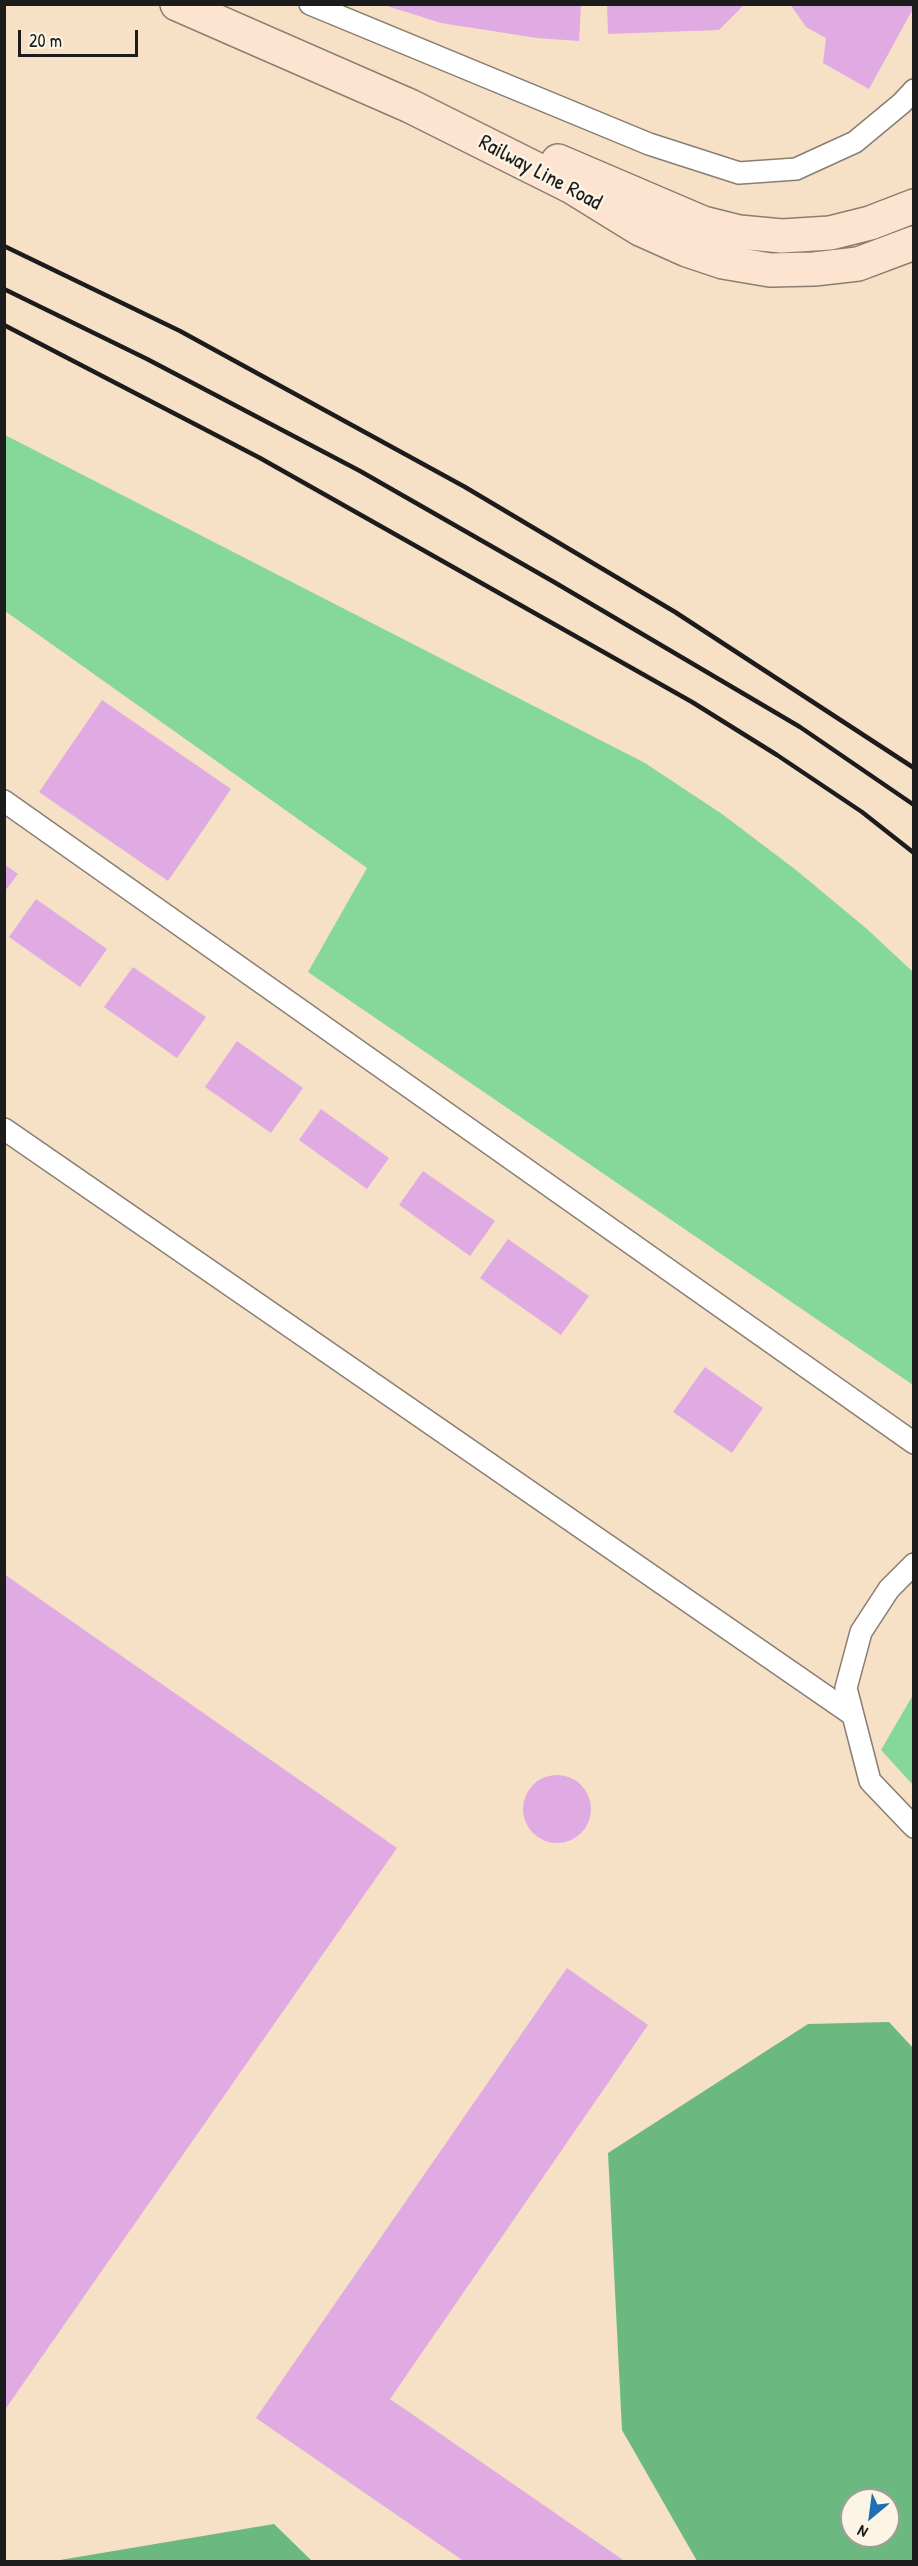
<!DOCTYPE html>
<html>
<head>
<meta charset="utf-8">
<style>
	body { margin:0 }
	#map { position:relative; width:918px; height:2566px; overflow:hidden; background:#f6e0c6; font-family:"Patrick Hand",sans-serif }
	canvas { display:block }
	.frame { position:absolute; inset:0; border:6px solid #1c1c1c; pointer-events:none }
	.north { position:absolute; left:840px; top:2488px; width:60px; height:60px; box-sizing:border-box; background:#fcf5e5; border:2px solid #a29e95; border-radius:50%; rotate:209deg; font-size:16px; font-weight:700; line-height:24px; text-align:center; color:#1c1c1c }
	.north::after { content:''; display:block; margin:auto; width:21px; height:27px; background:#1f6fb2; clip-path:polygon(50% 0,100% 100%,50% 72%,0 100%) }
	.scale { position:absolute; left:18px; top:30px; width:120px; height:27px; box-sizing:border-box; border:3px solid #1c1c1c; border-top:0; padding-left:8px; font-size:18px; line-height:21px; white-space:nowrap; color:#1c1c1c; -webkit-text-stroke:4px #fcf5e5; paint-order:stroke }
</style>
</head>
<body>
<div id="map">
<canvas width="918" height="2566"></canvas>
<div class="frame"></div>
<div class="north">N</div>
<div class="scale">20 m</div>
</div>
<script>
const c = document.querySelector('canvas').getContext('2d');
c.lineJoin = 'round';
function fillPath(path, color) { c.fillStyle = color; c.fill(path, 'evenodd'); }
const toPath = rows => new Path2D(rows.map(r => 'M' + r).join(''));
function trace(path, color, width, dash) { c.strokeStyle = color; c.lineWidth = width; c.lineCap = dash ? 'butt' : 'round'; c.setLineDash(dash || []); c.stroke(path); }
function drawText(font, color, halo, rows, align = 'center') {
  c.font = font + ' "Patrick Hand",sans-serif'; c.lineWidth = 5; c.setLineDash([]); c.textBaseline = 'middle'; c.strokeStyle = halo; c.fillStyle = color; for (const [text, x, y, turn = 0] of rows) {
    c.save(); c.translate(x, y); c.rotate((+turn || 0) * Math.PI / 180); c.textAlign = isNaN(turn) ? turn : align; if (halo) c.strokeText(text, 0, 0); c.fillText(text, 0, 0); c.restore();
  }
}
const green = toPath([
	[5,435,645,763,722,814,796,870,867,929,913,972,913,1385,308,972,367,868,5,611],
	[913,1695,914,1785,913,1785,881,1750]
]);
const forest = toPath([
	[889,2022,914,2049,913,2561,697,2561,622,2430,608,2153,808,2024],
	[852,2500,888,2500,888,2536,852,2536],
	[274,2524,312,2561,54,2561]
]);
const building = toPath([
	[381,4,581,4,579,41,537,38,441,23],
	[607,4,745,4,719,30,608,34],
	[790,4,914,4,914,7,869,89,823,63,826,38,806,27],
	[102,700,231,789,168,881,39,792],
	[4,864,18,874,4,892],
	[36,899,107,949,80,987,9,937],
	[133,967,206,1017,177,1058,104,1007],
	[237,1041,303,1088,271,1133,205,1087],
	[321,1109,389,1158,367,1189,299,1140],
	[423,1171,495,1221,470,1256,399,1205],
	[508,1239,589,1296,561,1335,480,1278],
	[705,1367,763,1408,732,1453,673,1412],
	[4,1574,397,1848,4,2411],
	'523 1809a34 34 0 1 1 68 0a34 34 0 1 1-68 0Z',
	[567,1968,648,2025,390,2399,626,2562,465,2562,256,2418]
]);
const lane = toPath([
	[310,4,649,144,739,173,796,169,855,142,902,103,914,90],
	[4,801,914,1443],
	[4,1129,853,1715],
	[914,1564,889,1589,861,1632,846,1688,870,1781,914,1827]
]);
const secondary = toPath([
	[177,4,410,106,572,187,640,229,687,250,723,262,770,270,814,269,858,264,914,243],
	[558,161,703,223,739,232,782,236,830,233,870,223,914,206]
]);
const rail = toPath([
	[4,246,180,331,465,487,675,612,914,768],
	[4,289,147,359,360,471,554,582,800,727,914,805],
	[4,325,260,458,692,702,777,755,862,812,914,853]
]);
const streetNames = [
	["Railway Line Road",540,173,28]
];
fillPath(green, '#85d899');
fillPath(forest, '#6cb881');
fillPath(building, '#dfabe2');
trace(lane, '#897e71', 24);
trace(secondary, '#897e71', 36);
trace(lane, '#fff', 21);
trace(secondary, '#fde4d0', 33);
trace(rail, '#1c1c1c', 4.5);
drawText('22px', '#1c1c1c', '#fcf5e5', streetNames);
</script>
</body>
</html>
